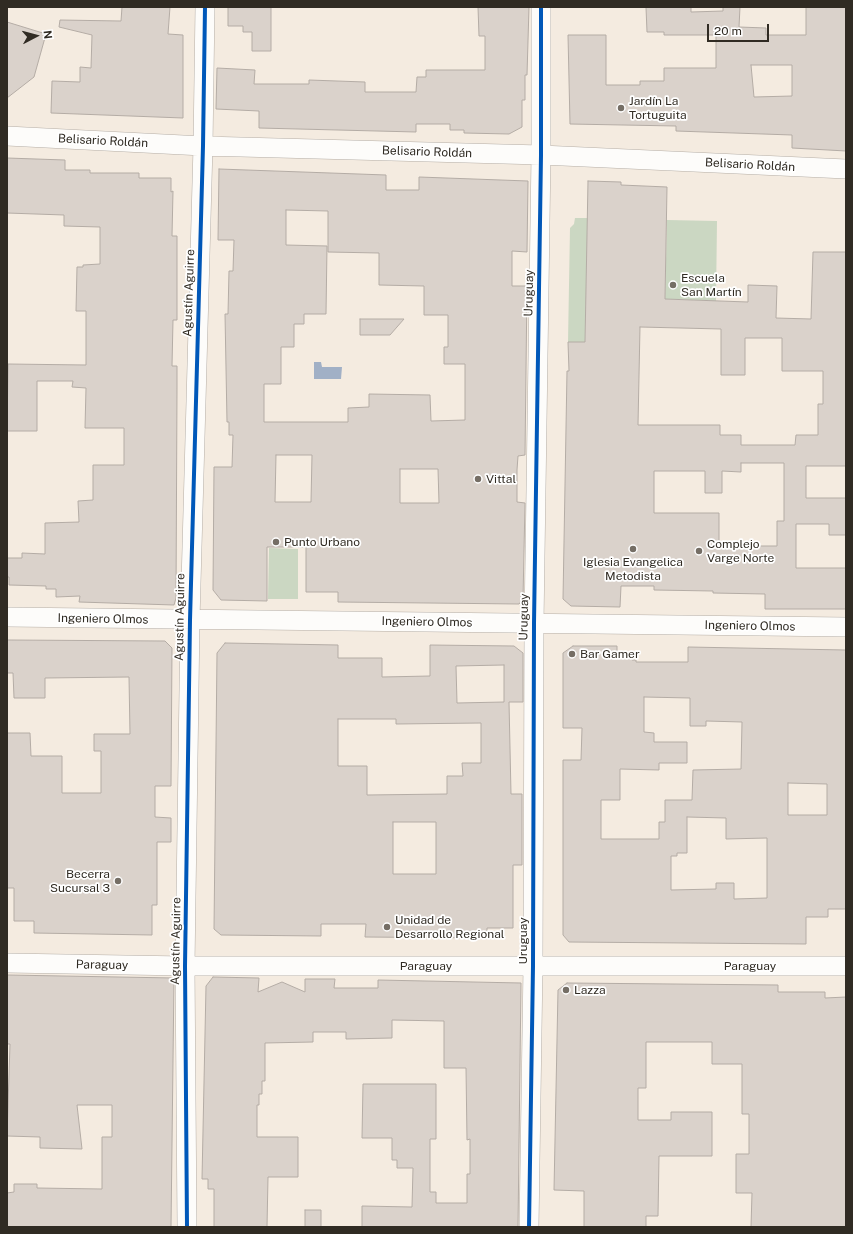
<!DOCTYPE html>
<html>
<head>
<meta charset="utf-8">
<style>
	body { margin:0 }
	#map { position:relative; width:853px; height:1234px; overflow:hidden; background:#f4ebe0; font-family:"Public Sans",sans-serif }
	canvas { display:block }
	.frame { position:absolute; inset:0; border:8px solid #302b23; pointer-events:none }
	.north { position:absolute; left:16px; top:16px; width:40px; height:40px; -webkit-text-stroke:3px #fff; paint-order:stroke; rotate:84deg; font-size:11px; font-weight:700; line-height:16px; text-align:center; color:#302b23 }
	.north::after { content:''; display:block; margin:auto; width:14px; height:18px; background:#302b23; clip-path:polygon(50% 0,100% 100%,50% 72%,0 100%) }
	.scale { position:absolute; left:707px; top:24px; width:62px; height:18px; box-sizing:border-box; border:2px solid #302b23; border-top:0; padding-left:5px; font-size:12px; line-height:14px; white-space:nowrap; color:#302b23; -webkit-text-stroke:3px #fff; paint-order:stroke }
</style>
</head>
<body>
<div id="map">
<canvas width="853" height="1234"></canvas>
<div class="frame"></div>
<div class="north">N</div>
<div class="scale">20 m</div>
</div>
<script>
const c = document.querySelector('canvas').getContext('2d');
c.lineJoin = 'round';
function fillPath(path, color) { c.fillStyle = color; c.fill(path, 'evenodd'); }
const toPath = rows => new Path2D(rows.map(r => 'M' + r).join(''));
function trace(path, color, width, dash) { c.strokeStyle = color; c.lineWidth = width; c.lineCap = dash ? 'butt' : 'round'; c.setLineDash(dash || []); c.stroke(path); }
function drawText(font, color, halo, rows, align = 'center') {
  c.font = font + ' "Public Sans",sans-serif'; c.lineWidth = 3.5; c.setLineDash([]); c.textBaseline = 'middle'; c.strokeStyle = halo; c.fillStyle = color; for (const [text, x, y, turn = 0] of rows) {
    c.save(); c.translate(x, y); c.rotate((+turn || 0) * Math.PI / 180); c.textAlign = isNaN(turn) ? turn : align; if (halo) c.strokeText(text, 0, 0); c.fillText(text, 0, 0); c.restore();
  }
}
const green = toPath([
	[575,218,588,218,585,342,568,342,570,228,574,224],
	[667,220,717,221,716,301,665,299],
	[269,548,298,549,298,599,268,599]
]);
const water = toPath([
	[314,362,321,362,322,367,342,367,341,379,314,379]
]);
const building = toPath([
	[122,7,170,7,168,34,183,35,183,118,51,113,52,81,80,82,80,67,91,68,92,35,59,27,60,20,121,21,122,7],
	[228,7,271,7,271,51,252,51,252,32,243,32,243,26,228,26,228,7],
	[478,7,529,7,527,75,525,75,525,100,522,100,522,127,509,134,464,133,464,130,450,130,450,124,416,124,416,132,259,128,259,111,216,109,217,68,255,70,254,84,309,84,309,80,365,82,365,92,416,92,417,77,426,77,426,70,485,70,485,36,479,36,478,7],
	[646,7,691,7,691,12,723,11,723,7,740,7,739,27,766,28,766,35,806,35,806,7,846,7,846,151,792,148,792,135,676,131,676,126,570,124,568,35,606,35,606,85,640,85,640,81,664,81,664,68,716,68,716,35,664,35,664,32,647,32,646,7],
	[751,65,792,65,792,96,754,97,751,65],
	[7,22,46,34,34,77,7,98,7,22],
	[7,158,65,160,65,170,90,170,90,173,139,173,139,178,171,178,171,192,173,191,172,236,177,236,177,320,173,320,172,366,177,366,177,388,176,598,174,605,79,602,80,596,56,597,56,589,46,589,46,586,9,585,9,577,7,577,7,558,22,558,22,553,45,554,45,523,79,522,78,501,93,500,93,465,124,465,124,428,85,428,86,388,72,387,73,381,37,381,37,431,7,431,8,364,86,365,86,311,76,311,77,267,83,267,83,265,100,264,100,227,64,226,64,215,7,213,7,158],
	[219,169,386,175,386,190,419,190,419,177,528,181,527,252,512,251,512,286,527,286,525,455,518,456,517,470,517,502,525,503,523,599,519,604,338,602,338,592,306,592,306,547,267,547,267,601,221,600,213,590,214,467,232,467,233,435,229,435,229,422,227,422,225,314,228,314,229,271,233,271,234,240,218,240,219,169],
	[286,210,328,211,328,252,379,253,379,285,424,286,424,315,448,315,448,347,444,347,444,364,465,364,465,420,431,421,430,395,369,394,369,407,348,408,348,422,264,422,264,384,281,384,281,347,294,347,294,324,304,324,304,314,326,314,327,246,286,245,286,210],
	[276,455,312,455,311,502,275,502,276,455],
	[400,469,438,469,439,503,400,503,400,469],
	[588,181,621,182,621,185,667,187,665,299,748,302,748,285,777,286,776,318,811,319,813,252,846,252,846,466,806,466,806,498,846,498,846,535,829,535,829,524,796,524,796,568,846,568,846,609,765,609,765,594,713,593,713,591,654,590,654,586,621,586,620,607,571,606,563,599,567,371,569,371,568,342,585,342,588,181],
	[640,327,721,329,721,375,745,375,745,338,782,338,782,371,823,371,823,404,818,404,818,435,796,435,795,445,741,445,741,435,720,435,720,425,638,425,640,327],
	[741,463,784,463,784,521,777,521,777,546,719,546,719,513,654,513,654,471,705,471,705,493,722,493,722,471,741,472,741,463],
	[360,319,404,319,390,335,360,335,360,319],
	[7,640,165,641,172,648,171,786,155,786,155,817,171,818,171,842,157,842,157,905,152,905,152,935,34,933,34,921,14,921,14,888,7,888,7,733,30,733,31,756,62,756,62,793,101,793,101,751,94,751,94,734,130,734,129,677,45,678,45,698,14,698,13,673,7,673,7,640],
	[225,643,338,645,338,658,382,658,382,677,430,676,430,645,514,646,523,653,523,702,509,702,511,794,522,794,522,865,513,865,513,928,487,928,487,938,365,937,366,924,321,924,321,936,221,935,214,929,217,653,225,643],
	[504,665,504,702,457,703,456,666,504,665],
	[338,719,396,719,396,724,481,723,481,763,462,763,463,776,447,776,447,794,367,795,367,766,338,766,338,719],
	[393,822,436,822,436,874,393,874,393,822],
	[573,646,617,646,617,653,632,653,632,660,636,660,636,662,688,662,688,647,846,650,846,909,828,909,828,917,806,917,806,944,569,942,563,935,563,760,581,760,582,728,563,728,563,653,573,646],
	[644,697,690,698,690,726,706,726,706,721,742,722,741,769,693,770,692,800,665,800,665,822,659,822,659,839,601,839,601,800,620,800,620,769,659,770,659,763,687,763,687,742,654,742,654,733,644,732,644,697],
	[788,783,827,784,827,815,788,815,788,783],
	[687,817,726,818,726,839,767,838,767,898,734,899,734,883,716,883,716,889,671,890,671,856,677,856,677,853,687,853,687,817],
	[7,975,174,978,171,1227,7,1227,7,1193,14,1192,14,1184,37,1184,37,1188,102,1189,102,1137,112,1137,112,1105,77,1105,82,1149,40,1148,40,1137,7,1136,10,1044,7,1044,7,975],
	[213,977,259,978,258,992,282,982,305,992,305,979,335,979,334,988,378,988,378,980,521,983,518,1227,362,1227,362,1206,412,1207,413,1168,397,1168,397,1160,392,1160,392,1138,362,1138,363,1084,436,1084,436,1139,430,1139,430,1192,436,1192,436,1203,467,1203,467,1174,470,1174,470,1139,467,1140,466,1068,444,1068,444,1021,392,1020,392,1038,346,1039,346,1032,313,1032,313,1042,265,1043,265,1081,262,1081,262,1094,259,1094,259,1105,257,1105,257,1137,298,1137,298,1177,268,1177,267,1227,214,1227,214,1189,208,1189,208,1179,202,1179,206,986,213,977],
	[567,983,778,985,778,992,825,992,825,998,846,997,846,1227,751,1227,752,1193,736,1193,736,1154,749,1154,749,1114,742,1114,742,1064,712,1064,712,1042,646,1042,646,1088,638,1088,638,1120,671,1120,671,1112,712,1112,712,1156,659,1156,658,1216,646,1216,646,1227,584,1227,584,1191,554,1190,558,990,567,983],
	[305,1210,321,1210,321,1227,305,1227,305,1210]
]);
const minor = toPath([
	[7,136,203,146,541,155,846,169],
	[7,617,846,627],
	[7,963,185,966,846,966],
	[187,1227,185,966,190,620,203,146,205,7],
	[529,1227,533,966,534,623,541,155,541,7]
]);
const cycleway = toPath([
	[187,1227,185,966,190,620,203,146,205,7],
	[529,1227,533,966,534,623,541,155,541,7]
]);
const markers = [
	[621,108,4,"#756e65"],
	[673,285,4,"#756e65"],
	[478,479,4,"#756e65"],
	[276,542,4,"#756e65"],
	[633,549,4,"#756e65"],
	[699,551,4,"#756e65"],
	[572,654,4,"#756e65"],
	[118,881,4,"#756e65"],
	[387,927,4,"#756e65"],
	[566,990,4,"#756e65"]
];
const poiNames = [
	["Jardín La",629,101],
	["Tortuguita",629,115],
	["Escuela",681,278],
	["San Martín",681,292],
	["Vittal",486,479],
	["Punto Urbano",284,542],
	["Complejo",707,544],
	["Varge Norte",707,558],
	["Iglesia Evangelica",633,562,"center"],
	["Metodista",633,576,"center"],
	["Bar Gamer",580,654],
	["Becerra",110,874,"right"],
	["Sucursal 3",110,888,"right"],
	["Unidad de",395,920],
	["Desarrollo Regional",395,934],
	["Lazza",574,990]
];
const streetNames = [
	["Belisario Roldán",103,141,3],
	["Belisario Roldán",427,152,2],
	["Belisario Roldán",750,165,3],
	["Agustín Aguirre",189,293,-88],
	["Uruguay",529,293,-89],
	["Agustín Aguirre",180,617,-89],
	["Uruguay",524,617,-89],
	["Ingeniero Olmos",103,619,1],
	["Ingeniero Olmos",427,622,1],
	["Ingeniero Olmos",750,626,1],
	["Agustín Aguirre",176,941,-89],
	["Uruguay",523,941,-90],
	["Paraguay",102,965,1],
	["Paraguay",426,966],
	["Paraguay",750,966]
];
fillPath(green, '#cbd7c2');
fillPath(water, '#a1b0c6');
fillPath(building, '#dad2cb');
trace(building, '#b4aca5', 1);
trace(minor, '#b5aea6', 20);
trace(minor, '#fdfcfa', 19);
trace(cycleway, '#0057b8', 4);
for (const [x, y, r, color] of markers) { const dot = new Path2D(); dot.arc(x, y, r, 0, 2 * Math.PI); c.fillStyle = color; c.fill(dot); trace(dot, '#fff', 1.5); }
drawText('12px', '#302b23', '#fff', poiNames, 'left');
drawText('12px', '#302b23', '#fff', streetNames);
</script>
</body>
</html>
